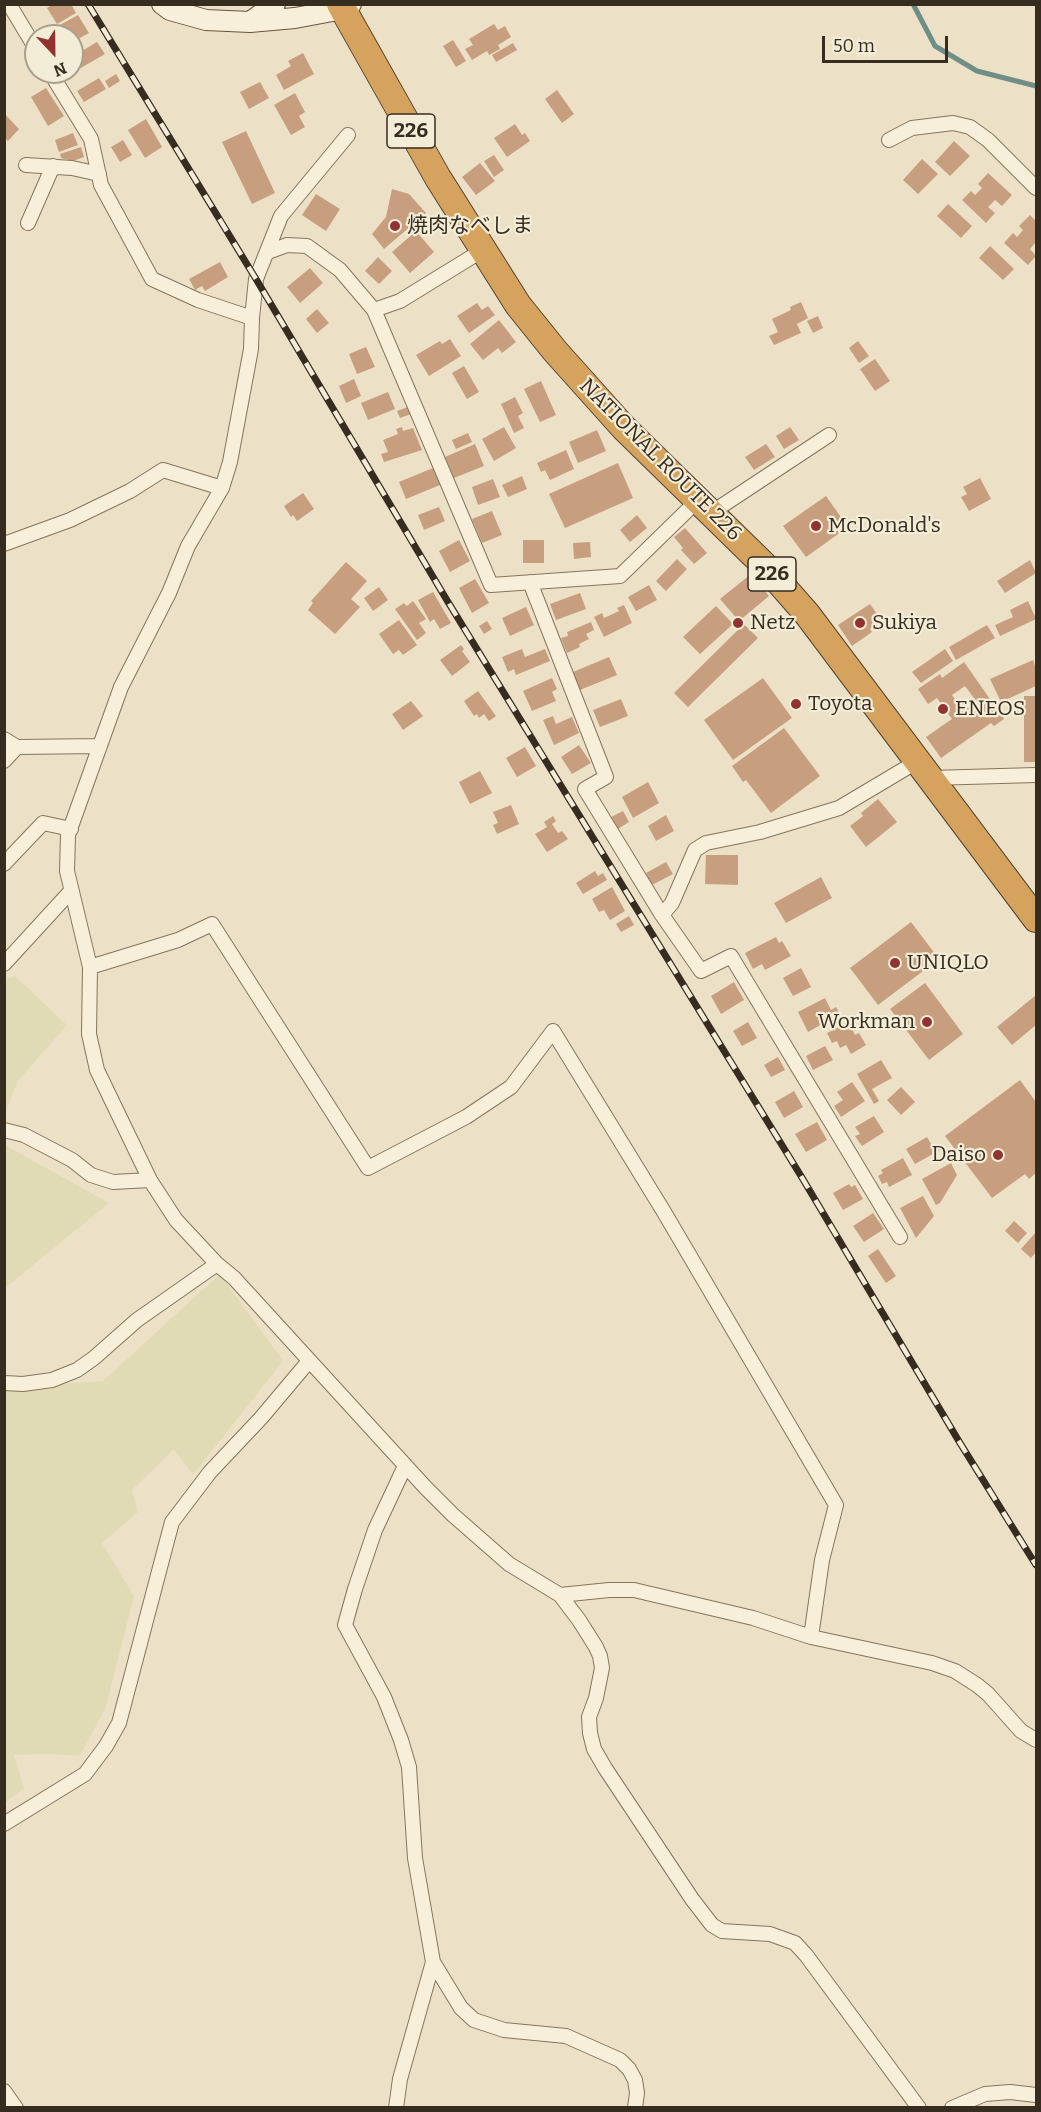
<!DOCTYPE html>
<html>
<head>
<meta charset="utf-8">
<style>
	body { margin:0 }
	#map { position:relative; width:1041px; height:2112px; overflow:hidden; background:#ece1c7; font-family:Bitter,serif }
	canvas { display:block }
	.frame { position:absolute; inset:0; border:6px solid #372c20; pointer-events:none }
	.north { position:absolute; left:24px; top:24px; width:60px; height:60px; box-sizing:border-box; background:#f3ecd6; border:2px solid #a89f8d; border-radius:50%; rotate:158deg; font-size:16px; font-weight:700; line-height:24px; text-align:center; color:#372c20 }
	.north::after { content:''; display:block; margin:auto; width:21px; height:27px; background:#913331; clip-path:polygon(50% 0,100% 100%,50% 72%,0 100%) }
	.scale { position:absolute; left:822px; top:36px; width:126px; height:27px; box-sizing:border-box; border:3px solid #372c20; border-top:0; padding-left:8px; font-size:18px; line-height:21px; white-space:nowrap; color:#372c20; -webkit-text-stroke:4px #f3ecd6; paint-order:stroke }
</style>
</head>
<body>
<div id="map">
<canvas width="1041" height="2112"></canvas>
<div class="frame"></div>
<div class="north">N</div>
<div class="scale">50 m</div>
</div>
<script>
const c = document.querySelector('canvas').getContext('2d');
c.lineJoin = 'round';
function fillPath(path, color) { c.fillStyle = color; c.fill(path, 'evenodd'); }
const toPath = rows => new Path2D(rows.map(r => 'M' + r).join(''));
function trace(path, color, width, dash) { c.strokeStyle = color; c.lineWidth = width; c.lineCap = dash ? 'butt' : 'round'; c.setLineDash(dash || []); c.stroke(path); }
function drawText(font, color, halo, rows, align = 'center') {
  c.font = font + ' Bitter,"Noto Sans JP",serif'; c.lineWidth = 4.5; c.setLineDash([]); c.textBaseline = 'middle'; c.strokeStyle = halo; c.fillStyle = color; for (const [text, x, y, turn = 0] of rows) {
    c.save(); c.translate(x, y); c.rotate((+turn || 0) * Math.PI / 180); c.textAlign = isNaN(turn) ? turn : align; if (halo) c.strokeText(text, 0, 0); c.fillText(text, 0, 0); c.restore();
  }
}
const farmland = toPath([
	[15,976,67,1025,18,1081,5,1113,5,980],
	[5,1145,109,1203,5,1288],
	[220,1274,283,1361,193,1475,174,1449,132,1490,138,1512,102,1543,134,1596,106,1707,80,1756,47,1754,14,1755,24,1788,5,1803,5,1388,103,1381]
]);
const stream = toPath([
	[913,4,935,46,977,71,1036,86]
]);
const building = toPath([
	[53,4,71,4,76,13,57,24,47,8],
	[78,15,89,33,78,39,76,36,72,38,72,36,64,36,58,26],
	[494,24,498,30,505,26,511,37,498,45,500,49,489,55,487,51,472,60,465,49,473,45,469,39],
	[453,40,466,61,456,67,443,46],
	[97,42,105,54,72,73,72,57],
	[513,43,517,50,496,62,492,55],
	[303,53,314,74,284,90,276,75,291,66,288,61],
	[116,74,120,81,109,88,105,81],
	[99,78,106,89,84,102,77,91],
	[260,82,269,98,249,109,240,92],
	[46,88,64,116,48,126,31,97],
	[557,90,574,114,562,123,545,99],
	[295,93,305,112,299,116,305,127,291,135,274,105],
	[4,113,19,129,8,141,4,137],
	[146,119,162,147,145,158,128,130],
	[515,124,522,135,525,133,530,141,507,157,494,138],
	[246,131,275,193,252,204,222,142],
	[73,133,78,145,59,152,55,140],
	[123,140,132,155,120,162,111,147],
	[954,141,970,156,950,176,935,162],
	[81,147,84,157,73,161,61,158,60,154],
	[494,155,504,170,494,177,484,161],
	[922,159,938,174,918,194,903,180],
	[480,163,495,181,476,195,462,177],
	[988,173,1012,195,1002,206,995,200,988,207,995,213,986,223,962,200,971,191,975,195,982,188,978,184],
	[392,189,409,194,426,213,384,249,372,234,386,217],
	[316,194,340,209,326,231,302,215],
	[948,204,972,226,961,238,937,216],
	[1030,215,1036,221,1036,242,1030,249,1036,256,1028,265,1004,243,1013,233,1017,237,1023,230,1019,226],
	[416,231,434,252,410,273,392,252],
	[990,246,1014,269,1003,280,979,258],
	[378,257,392,271,379,284,365,271],
	[220,262,228,277,205,291,202,286,195,290,189,279],
	[310,268,323,283,300,303,287,287],
	[801,302,808,318,797,324,801,333,774,345,769,336,778,332,772,319,791,310,790,307],
	[477,303,482,310,488,306,495,315,469,333,457,316],
	[317,309,329,323,317,333,306,319],
	[818,316,823,328,813,333,807,321],
	[499,320,516,342,502,353,498,348,483,360,470,344],
	[450,339,461,356,429,376,416,355,440,341,442,344],
	[858,341,869,356,859,363,849,348],
	[366,347,375,367,357,374,349,354],
	[875,359,890,381,875,391,860,369],
	[464,366,479,392,467,399,452,373],
	[354,379,361,396,346,403,339,386],
	[541,381,556,415,540,422,524,389],
	[388,392,395,409,368,420,361,403],
	[515,397,523,413,518,416,524,428,514,433,501,404],
	[408,407,411,414,400,418,397,411],
	[402,427,403,431,413,428,422,450,384,462,381,454,388,452,383,440,398,434,396,429],
	[504,427,516,448,494,461,482,439],
	[790,427,799,440,784,449,776,436],
	[597,430,606,451,578,463,569,442],
	[468,433,472,442,456,449,452,440],
	[475,444,484,466,454,478,445,457],
	[766,444,775,457,754,470,745,457],
	[566,450,574,469,550,480,545,470,541,472,537,463],
	[618,463,633,498,565,528,549,494],
	[433,468,440,485,406,499,399,482],
	[522,476,527,489,508,497,502,485],
	[980,478,991,499,969,511,961,497,967,494,963,487],
	[493,479,500,497,478,505,472,487],
	[303,493,314,509,297,521,293,515,291,517,284,506],
	[826,496,848,527,806,557,783,526],
	[439,507,445,521,424,530,418,515],
	[492,511,502,535,482,543,472,519],
	[637,515,647,528,630,542,620,530],
	[685,528,707,553,694,564,681,550,683,548,674,537],
	[459,540,470,561,450,572,439,551],
	[523,540,544,540,544,563,523,563],
	[590,542,591,557,574,559,573,543],
	[677,559,687,569,666,591,656,581],
	[1030,560,1036,573,1005,593,997,581],
	[346,562,367,581,351,599,360,607,335,634,308,610,313,603,311,601],
	[751,574,769,596,739,621,720,599],
	[475,579,489,603,472,613,459,588],
	[649,585,657,600,636,611,628,597],
	[379,587,388,600,373,611,364,598],
	[433,592,451,623,440,629,434,619,430,622,418,600],
	[580,593,586,609,556,620,550,604],
	[413,601,426,619,419,623,426,633,417,640,395,609,404,603,407,606],
	[1028,601,1036,619,1000,636,995,625,1013,617,1010,610],
	[870,604,882,621,870,629,872,632,852,646,838,625],
	[624,605,632,623,604,637,594,617,602,613,604,618,619,611,617,608],
	[716,606,733,624,700,654,683,637],
	[526,607,534,625,510,636,502,618],
	[399,620,417,645,403,655,399,650,393,654,379,634],
	[487,621,492,629,484,634,479,626],
	[591,622,594,630,586,634,589,639,579,644,580,647,567,653,561,638,568,636,567,632],
	[744,624,758,638,688,707,674,693],
	[987,625,995,638,956,660,949,647],
	[461,645,464,649,462,651,470,662,452,676,440,660],
	[522,649,525,657,545,649,550,661,516,675,514,669,508,672,502,657],
	[945,649,953,661,921,683,912,672],
	[609,657,617,675,580,690,573,672],
	[1033,660,1036,669,1036,686,1001,702,990,679],
	[964,662,1004,719,994,726,991,723,941,758,926,737,952,719,937,698,928,704,918,689,940,674,942,678],
	[965,686,977,702,963,711,952,695],
	[552,678,557,689,552,692,556,701,532,711,523,691],
	[763,678,792,718,733,760,704,720],
	[478,691,496,716,489,721,484,714,479,718,477,714,474,716,464,701],
	[1024,696,1036,696,1036,762,1024,762,1024,714,1007,714,1008,706,1024,706],
	[621,699,628,716,600,727,593,710],
	[411,701,423,716,403,730,392,714],
	[553,716,556,724,572,717,579,733,554,745,543,720],
	[784,728,820,776,771,813,746,780,743,782,732,766],
	[579,745,591,763,572,774,561,757],
	[525,747,536,766,517,777,506,758],
	[480,771,492,793,470,804,459,782],
	[648,782,659,803,633,818,622,797],
	[878,799,897,822,866,847,850,826,863,816,861,813],
	[511,805,519,824,497,834,493,825,498,823,493,812],
	[623,811,629,822,618,829,611,817],
	[666,815,674,831,656,841,648,826],
	[553,816,556,821,552,824,558,833,562,831,568,839,547,852,535,834,547,827,544,822],
	[706,855,738,855,738,885,705,884],
	[666,862,673,874,652,885,646,873],
	[595,871,598,876,603,873,607,880,583,894,576,883],
	[821,877,832,898,786,923,774,903],
	[612,887,625,911,610,920,604,910,599,912,592,899],
	[629,916,634,925,621,932,616,924],
	[911,922,939,959,878,1005,850,968],
	[776,937,779,943,782,941,791,956,765,970,762,964,753,969,745,953],
	[801,968,811,987,793,996,783,978],
	[734,982,744,1000,721,1014,711,996],
	[925,983,963,1034,929,1060,890,1009],
	[1036,995,1036,1025,1012,1045,997,1027],
	[825,998,831,1010,836,1007,840,1014,808,1032,798,1012],
	[748,1022,757,1038,742,1046,733,1031],
	[849,1022,855,1035,859,1033,866,1045,851,1054,846,1045,840,1048,837,1041,832,1043,827,1033],
	[825,1046,833,1060,813,1070,806,1056],
	[778,1057,785,1070,771,1077,764,1065],
	[881,1060,892,1078,872,1089,879,1101,874,1104,857,1074],
	[1020,1080,1036,1102,1036,1173,1029,1179,1025,1174,992,1198,945,1136],
	[852,1082,865,1101,841,1117,834,1106,843,1100,837,1092],
	[901,1087,915,1102,901,1115,887,1100],
	[794,1091,803,1107,784,1118,775,1102],
	[874,1116,884,1132,862,1146,855,1136,860,1134,855,1127],
	[817,1122,827,1140,806,1152,795,1134],
	[927,1137,934,1149,940,1146,942,1149,915,1164,906,1149],
	[903,1158,912,1175,889,1187,887,1182,882,1184,878,1176,883,1173,881,1170],
	[951,1163,957,1175,940,1203,936,1205,922,1179],
	[849,1184,851,1187,855,1185,863,1199,843,1210,833,1193],
	[923,1196,934,1216,916,1238,900,1208],
	[873,1213,884,1229,864,1242,853,1226],
	[1014,1221,1027,1233,1018,1243,1005,1231],
	[1036,1232,1036,1252,1031,1258,1021,1249],
	[878,1249,896,1276,886,1283,868,1256]
]);
const street = toPath([
	[9,4,36,49],
	[50,72,91,139,101,185,152,279,198,300,252,318],
	[348,135,281,216,256,279,252,318,251,349,230,462,222,488,188,546,169,593,121,687,68,835,67,871,90,967,89,1034,97,1070,150,1180,176,1220,217,1264,234,1278,425,1487,453,1515,509,1564,560,1595,579,1620,596,1647,600,1656,602,1668,596,1698,589,1717,590,1733,594,1749,605,1768,692,1899,712,1925,722,1931,770,1934,795,1943,806,1955,919,2108],
	[889,140,912,128,953,123,970,127,988,140,1036,188],
	[26,165,72,168,99,174],
	[28,223,53,166],
	[483,250,400,301,374,310,491,585,620,576,698,500],
	[268,252,287,245,307,246,340,270,374,310],
	[711,513,829,435],
	[4,544,70,520,130,491,163,470,222,488],
	[530,582,606,777,585,789,662,915],
	[4,739,17,747,100,746],
	[4,761,17,747],
	[931,778,1036,775],
	[4,864,43,823,71,829],
	[4,964,71,891],
	[90,967,178,940,212,924,368,1168,466,1117,511,1087,553,1031,664,1212,836,1505,822,1560,811,1637],
	[4,1130,24,1135,72,1160,91,1175,113,1182,150,1180],
	[900,1237,731,956,701,971,662,915,672,903,695,850,706,843,760,832,839,808,918,761],
	[4,1383,23,1384,52,1380,77,1370,94,1358,137,1320,217,1264],
	[405,1466,375,1530,355,1589,345,1625,384,1697,401,1740,409,1767,415,1858,433,1962,461,2008,474,2020,504,2030,566,2036,620,2060,629,2069,635,2080,637,2093,635,2108],
	[560,1595,609,1590,634,1590,753,1618,811,1637,932,1663,955,1671,977,1685,988,1694,1021,1731,1036,1740],
	[4,1824,85,1774,106,1746,119,1723,172,1522,210,1472,261,1418,309,1361],
	[4,2091,16,2108],
	[396,2108,400,2079,433,1962],
	[952,2108,985,2094,1010,2092,1036,2095]
]);
const secondary = toPath([
	[162,4,170,10,206,20,250,22,295,18,343,9,351,4],
	[250,22,275,4]
]);
const highway = toPath([
	[340,4,438,178,518,305,555,351,624,428,764,565,807,614,1036,919]
]);
const rail = toPath([
	[88,4,256,279,448,602,801,1176,960,1443,1036,1565]
]);
const markers = [
	[395,226,6,"#913331"],
	[816,526,6,"#913331"],
	[738,623,6,"#913331"],
	[860,623,6,"#913331"],
	[796,704,6,"#913331"],
	[943,709,6,"#913331"],
	[895,963,6,"#913331"],
	[927,1022,6,"#913331"],
	[998,1155,6,"#913331"]
];
const shields = [
	[411,131,48],
	[772,574,48]
];
const shieldNames = [
	["226",411,131],
	["226",772,574]
];
const poiNames = [
	["焼肉なべしま",407,226],
	["McDonald's",828,526],
	["Netz",750,623],
	["Sukiya",872,623],
	["Toyota",808,704],
	["ENEOS",955,709],
	["UNIQLO",907,963],
	["Workman",915,1022,"right"],
	["Daiso",986,1155,"right"]
];
const streetNames = [
	["NATIONAL ROUTE 226",660,460,45]
];
fillPath(farmland, '#e1dbb5');
trace(stream, '#6f8e87', 5);
fillPath(building, '#c79f7f');
trace(street, '#86745d', 16);
trace(secondary, '#685540', 22);
trace(highway, '#544231', 28);
trace(street, '#f7efda', 14);
trace(secondary, '#f7efda', 20);
trace(highway, '#d5a35d', 26);
trace(rail, '#372c20', 7);
trace(rail, '#f3ecd6', 4.5, [14]);
for (const [x, y, r, color] of markers) { const dot = new Path2D(); dot.arc(x, y, r, 0, 2 * Math.PI); c.fillStyle = color; c.fill(dot); trace(dot, '#f3ecd6', 2); }
for (const [x, y, w] of shields) { const box = new Path2D(); box.roundRect(x - w / 2, y - 17, w, 34, 4.5); c.fillStyle = '#f3ecd6'; c.fill(box); trace(box, '#372c20', 1.5); }
drawText('bold 20px', '#372c20', null, shieldNames);
drawText('21px', '#372c20', '#f3ecd6', poiNames, 'left');
drawText('21px', '#372c20', '#f3ecd6', streetNames);
</script>
</body>
</html>
